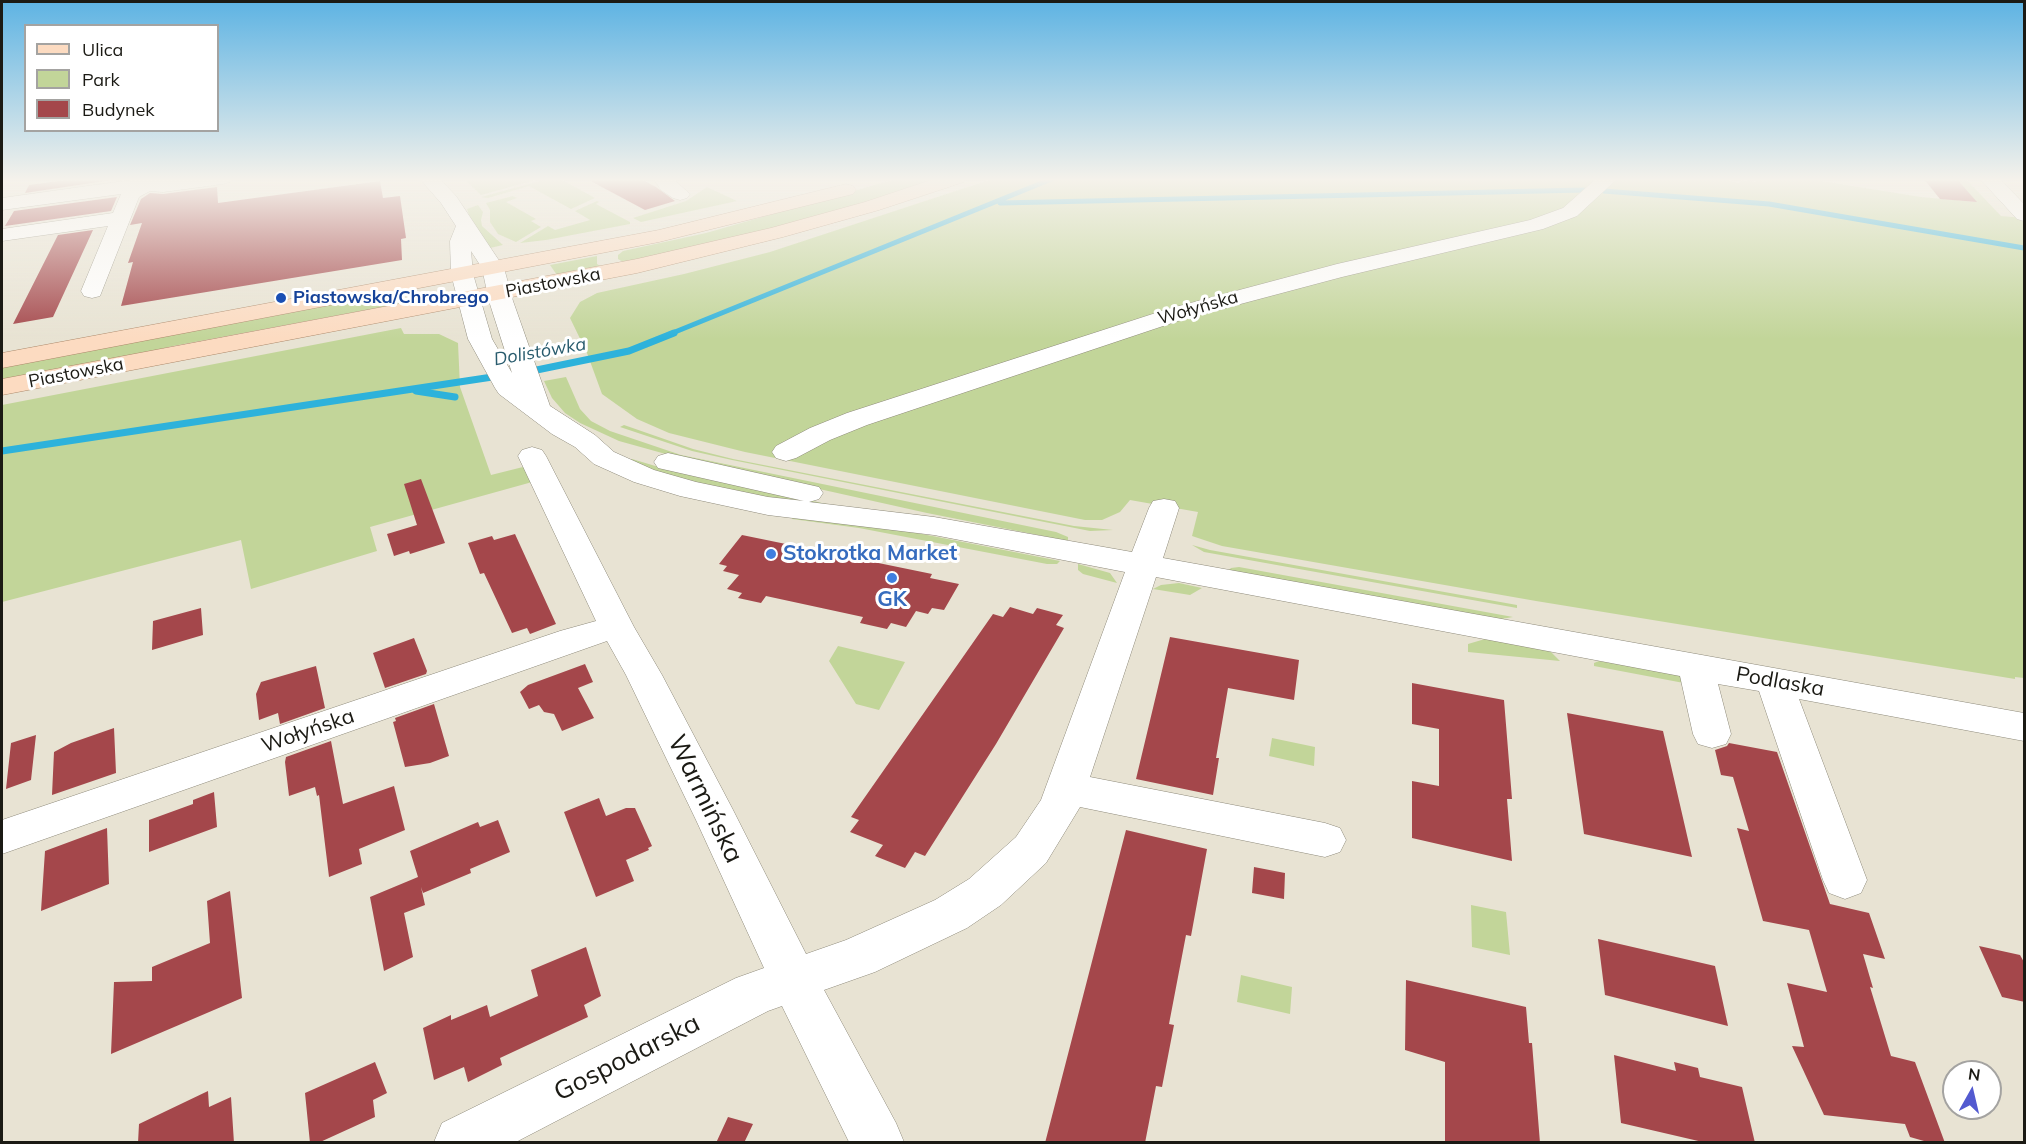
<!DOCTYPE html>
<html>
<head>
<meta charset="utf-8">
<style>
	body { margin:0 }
	#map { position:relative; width:2026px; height:1144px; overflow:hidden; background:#e8e3d3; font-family:Mulish,sans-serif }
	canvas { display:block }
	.frame { position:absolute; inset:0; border:3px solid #1b1a14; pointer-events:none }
	.legend { position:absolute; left:24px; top:24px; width:195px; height:108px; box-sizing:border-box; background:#fff; border:2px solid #a4a3a1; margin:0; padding:8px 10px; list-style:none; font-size:18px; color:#1b1a14 }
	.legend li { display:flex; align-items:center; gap:12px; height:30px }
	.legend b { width:30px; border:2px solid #a4a3a1 }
	.north { position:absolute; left:1942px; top:1060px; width:60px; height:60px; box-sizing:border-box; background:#fff; border:2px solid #a4a3a1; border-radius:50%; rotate:8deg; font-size:16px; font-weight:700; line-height:24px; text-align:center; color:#1b1a14 }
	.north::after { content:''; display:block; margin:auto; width:21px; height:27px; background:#535ad0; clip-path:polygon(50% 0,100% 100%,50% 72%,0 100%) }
</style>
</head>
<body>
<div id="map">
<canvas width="2026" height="1144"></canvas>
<div class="frame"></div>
<ul class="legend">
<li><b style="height:8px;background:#fcdbc1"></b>Ulica</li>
<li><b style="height:16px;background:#c2d599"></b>Park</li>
<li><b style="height:16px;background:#a4474b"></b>Budynek</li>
</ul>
<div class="north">N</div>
</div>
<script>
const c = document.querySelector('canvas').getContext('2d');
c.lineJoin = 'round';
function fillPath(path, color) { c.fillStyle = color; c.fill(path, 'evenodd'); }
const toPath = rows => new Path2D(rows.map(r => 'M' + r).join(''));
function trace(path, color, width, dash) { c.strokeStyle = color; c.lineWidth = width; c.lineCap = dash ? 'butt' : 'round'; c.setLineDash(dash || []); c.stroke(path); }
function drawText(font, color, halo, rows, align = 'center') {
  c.font = font + ' Mulish,sans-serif'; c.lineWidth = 6; c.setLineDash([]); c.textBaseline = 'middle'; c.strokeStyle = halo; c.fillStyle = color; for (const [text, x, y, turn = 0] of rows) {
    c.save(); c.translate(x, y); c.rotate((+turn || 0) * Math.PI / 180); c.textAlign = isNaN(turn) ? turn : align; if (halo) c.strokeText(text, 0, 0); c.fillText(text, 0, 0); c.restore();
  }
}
const green = toPath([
	[463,178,543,178,481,195],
	[551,178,559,178,595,198,571,209,529,186,488,198,481,197],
	[899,178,935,178,868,203,771,230,623,262,618,259,618,255,623,251,706,233],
	[995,178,1720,178,1739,183,1742,180,1755,182,1760,178,1822,178,1822,181,1921,197,1976,202,1956,178,1965,178,2001,216,2024,218,2024,678,2015,677,2015,679,1536,601,1222,546,1192,536,1198,512,1130,500,1120,512,1102,520,1085,520,745,452,669,433,637,419,602,394,587,353,570,318,580,302,597,293,684,274,770,252],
	[707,187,737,201,641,222,633,218,686,201],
	[513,196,517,198,506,202,536,219,531,221,541,227,516,242,498,234,490,222,490,210,486,203],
	[597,201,599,202,596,204,630,222,630,224,546,240,520,243,548,226,555,230,590,220,575,211],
	[478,205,483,212,481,220,482,226,503,245,490,248,471,221,467,209],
	[597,256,597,264,602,267,559,278,550,265],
	[396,291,399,304,173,346,103,363,2,382,2,367],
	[401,328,404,334,439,334,458,343,460,387,491,475,535,464,543,479,370,527,377,551,251,589,241,540,2,602,2,405],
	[566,377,580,409,591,421,610,431,681,455,1056,532,1068,537,1068,541,927,513,680,458,619,441,580,423,565,413,552,398,544,381],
	[624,425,693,449,733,459,1074,526,1113,530,1090,531,732,460,692,451,620,427],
	[632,459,662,468,845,508,772,500,697,485,628,461],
	[793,516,917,533,1060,561,1057,564,1047,564,859,528,792,519],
	[1192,545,1210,550,1517,605,1517,608,1204,552],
	[1078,564,1110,573,1117,583,1083,574,1078,570],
	[1239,567,1513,617,1495,620,1228,571,1231,568],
	[1179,583,1202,588,1190,595,1153,589,1161,585],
	[1485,639,1549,650,1560,661,1468,652,1468,644],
	[838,646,905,662,879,710,856,704,829,661],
	[1599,661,1682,675,1689,684,1594,666,1594,663],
	[1272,738,1315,747,1314,766,1269,756],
	[1471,905,1506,912,1510,955,1472,947],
	[1241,975,1292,987,1290,1014,1237,1002]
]);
const streamFar1 = toPath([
	[1604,191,1769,204,2024,248],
	[1000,203,1584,190],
	[670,334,1054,178]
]);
const stream = toPath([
	[527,372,629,351,674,333],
	[416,391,455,397],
	[2,451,499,376]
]);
const building = toPath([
	[81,178,125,178,25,193,29,185],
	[585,178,639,178,656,187,675,201,645,210],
	[1923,178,1956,178,1977,202,1940,199],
	[380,181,383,198,400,196,406,238,401,239,402,260,121,306,133,262,128,263,142,223,130,225,141,199,150,193,163,194,217,187,218,203],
	[117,197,111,211,5,226,14,211],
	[93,230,53,317,13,324,58,235],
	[421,479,445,543,410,554,409,551,394,556,387,534,417,525,404,484],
	[515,534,556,624,530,634,527,628,512,633,484,573,480,574,468,543,492,536,494,540],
	[742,535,932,574,930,578,959,584,944,610,932,608,928,614,916,611,906,627,891,623,887,629,860,623,863,617,766,596,761,603,738,598,742,593,727,589,739,575,723,571,727,566,719,564],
	[1010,607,1033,614,1037,608,1063,615,1056,625,1064,628,996,744,925,856,915,852,905,868,875,856,883,845,850,832,859,820,851,817,993,614,1003,617],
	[201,608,203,635,152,650,153,621],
	[1170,637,1299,660,1294,700,1228,688,1216,758,1219,758,1213,795,1136,779],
	[414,638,427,671,426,674,385,688,373,653],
	[585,664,593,682,578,688,594,718,562,731,554,714,544,712,539,705,529,709,520,692,528,685],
	[316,666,325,708,280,724,278,713,259,720,256,694,261,682],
	[1412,683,1504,700,1512,799,1507,799,1512,861,1412,838,1412,781,1439,786,1439,729,1412,724],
	[434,704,449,756,430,763,405,767,393,722,396,721,395,718],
	[1567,713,1663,731,1692,857,1584,834],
	[114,728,116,773,52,795,54,752,71,743],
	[36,735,31,780,6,789,11,743],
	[331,741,343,804,394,786,405,830,359,849,362,864,329,877,319,795,317,796,315,787,289,796,285,762,286,757],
	[1729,743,1777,752,1830,904,1869,913,1885,959,1863,954,1873,988,1870,987,1891,1056,1915,1062,1945,1143,1931,1143,1910,1137,1905,1124,1824,1115,1792,1046,1804,1047,1787,983,1827,992,1809,930,1763,921,1737,828,1749,831,1733,777,1721,775,1715,750,1727,746],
	[214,792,217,827,149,852,149,820,193,804,193,800],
	[599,798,606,816,626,808,635,808,652,846,648,848,649,850,626,860,634,881,596,897,564,812],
	[498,820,510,852,470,869,471,873,423,893,421,887,425,905,404,913,413,957,384,971,370,897,418,877,410,851,478,822,480,827],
	[107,828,109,884,41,911,45,851],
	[1126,830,1207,849,1191,936,1186,935,1169,1024,1174,1025,1162,1087,1156,1086,1145,1143,1045,1143],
	[1254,867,1285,873,1284,899,1252,893],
	[230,891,242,998,111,1054,114,982,152,981,152,967,210,943,207,901],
	[1598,939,1715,966,1728,1026,1605,995],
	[1979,946,2020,955,2025,964,2025,1002,2002,997],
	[586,947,601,996,584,1005,588,1017,500,1058,502,1065,468,1082,464,1067,434,1080,423,1028,451,1015,451,1020,487,1005,490,1017,538,996,531,970],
	[1406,980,1526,1007,1529,1043,1532,1043,1540,1143,1445,1143,1445,1062,1405,1050],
	[1614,1055,1676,1071,1674,1062,1698,1068,1700,1077,1742,1087,1755,1143,1707,1143,1621,1123],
	[375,1062,387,1093,373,1100,375,1117,318,1143,310,1143,305,1093],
	[208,1091,209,1107,231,1097,234,1143,138,1143,139,1124],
	[728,1117,753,1124,744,1143,716,1143]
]);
const minor = toPath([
	[145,178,163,180,232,178,230,182,223,184,163,192,150,191,139,197,100,296,92,298,84,296,81,291,108,226,2,241,2,229,113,213,121,194,2,210,2,198,145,178],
	[419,178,439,178,456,196,504,268,513,301,550,406,595,435,614,452,654,470,696,482,768,497,804,501,658,468,654,462,658,456,668,453,819,487,823,493,819,499,809,502,934,517,1132,552,1149,508,1153,501,1164,499,1175,501,1179,508,1163,558,2024,713,2024,741,1799,699,1867,880,1861,893,1845,899,1829,893,1823,880,1759,691,1718,684,1731,734,1726,744,1712,748,1698,744,1693,734,1680,676,1156,577,1090,777,1325,823,1340,828,1346,840,1340,852,1325,857,1080,807,1046,863,1001,905,967,928,875,972,824,990,896,1123,904,1142,849,1142,782,1006,768,1011,516,1142,434,1142,442,1123,736,978,764,968,696,820,626,675,607,641,2,854,2,820,560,631,596,621,518,456,522,450,532,447,542,450,546,456,634,627,662,675,732,808,806,954,846,940,935,900,969,879,1016,837,1041,800,1125,572,934,535,768,515,680,496,634,482,594,464,575,447,552,434,499,394,495,388,468,339,451,274,450,241,456,226,441,203,419,178],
	[471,251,482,268,489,301,512,373,492,339,473,274,471,251],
	[653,178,672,178,690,194,687,198,680,200,673,198,661,190,653,178],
	[1597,178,1618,178,1577,216,1543,229,1342,277,1184,319,867,425,830,440,796,458,786,461,776,458,772,452,776,446,810,428,847,413,1168,309,1337,264,1530,220,1563,208,1597,178],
	[1979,178,1999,178,2024,204,2024,221,2017,219,1979,178]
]);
const major = toPath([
	[937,178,966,178,964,182,879,210,783,237,637,273,2,395,2,379,637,259,771,228,865,202,937,178],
	[846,184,853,186,856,190,853,194,659,242,2,368,2,353,659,230,846,184]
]);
const markers = [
	[281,298,6,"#1a4fb4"],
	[771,554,6,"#3f7fe0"],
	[892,578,6,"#3f7fe0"]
];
const farStreetnames = [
	["Piastowska",553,283,-11],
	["Wołyńska",1198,308,-16],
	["Piastowska",76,373,-11]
];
const farTransitnames = [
	["Piastowska/Chrobrego",293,298]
];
const farWaternames = [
	["Dolistówka",540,352,-10]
];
const shopNames = [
	["Stokrotka Market",783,554],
	["GK",892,600,"center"]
];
const streetNames = [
	["Podlaska",1780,682,10],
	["Wołyńska",308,731,-19]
];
const nearStreetnames = [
	["Warmińska",705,799,64],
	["Gospodarska",627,1058,-27]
];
fillPath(green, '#c2d599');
trace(streamFar1, '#2db2db', 5);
trace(stream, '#2db2db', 7);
fillPath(building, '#a4474b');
trace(minor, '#8e8a7b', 1);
trace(major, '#ac886a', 1);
fillPath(minor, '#fff');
fillPath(major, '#fcdbc1');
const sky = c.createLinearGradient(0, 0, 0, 339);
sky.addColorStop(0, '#5db3e3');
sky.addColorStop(0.53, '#f5f2eb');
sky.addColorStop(1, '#f5f2eb00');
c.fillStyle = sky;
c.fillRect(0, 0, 2026, 339);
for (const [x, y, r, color] of markers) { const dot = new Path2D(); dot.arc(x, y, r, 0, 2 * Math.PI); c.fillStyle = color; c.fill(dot); trace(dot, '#fff', 2); }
drawText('18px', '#1b1a14', '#fff', farStreetnames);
drawText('bold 18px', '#164399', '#fff', farTransitnames, 'left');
drawText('italic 18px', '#285b6d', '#fff', farWaternames);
drawText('bold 21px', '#366cbe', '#fff', shopNames, 'left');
drawText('21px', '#1b1a14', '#fff', streetNames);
drawText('26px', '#1b1a14', '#fff', nearStreetnames);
</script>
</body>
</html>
